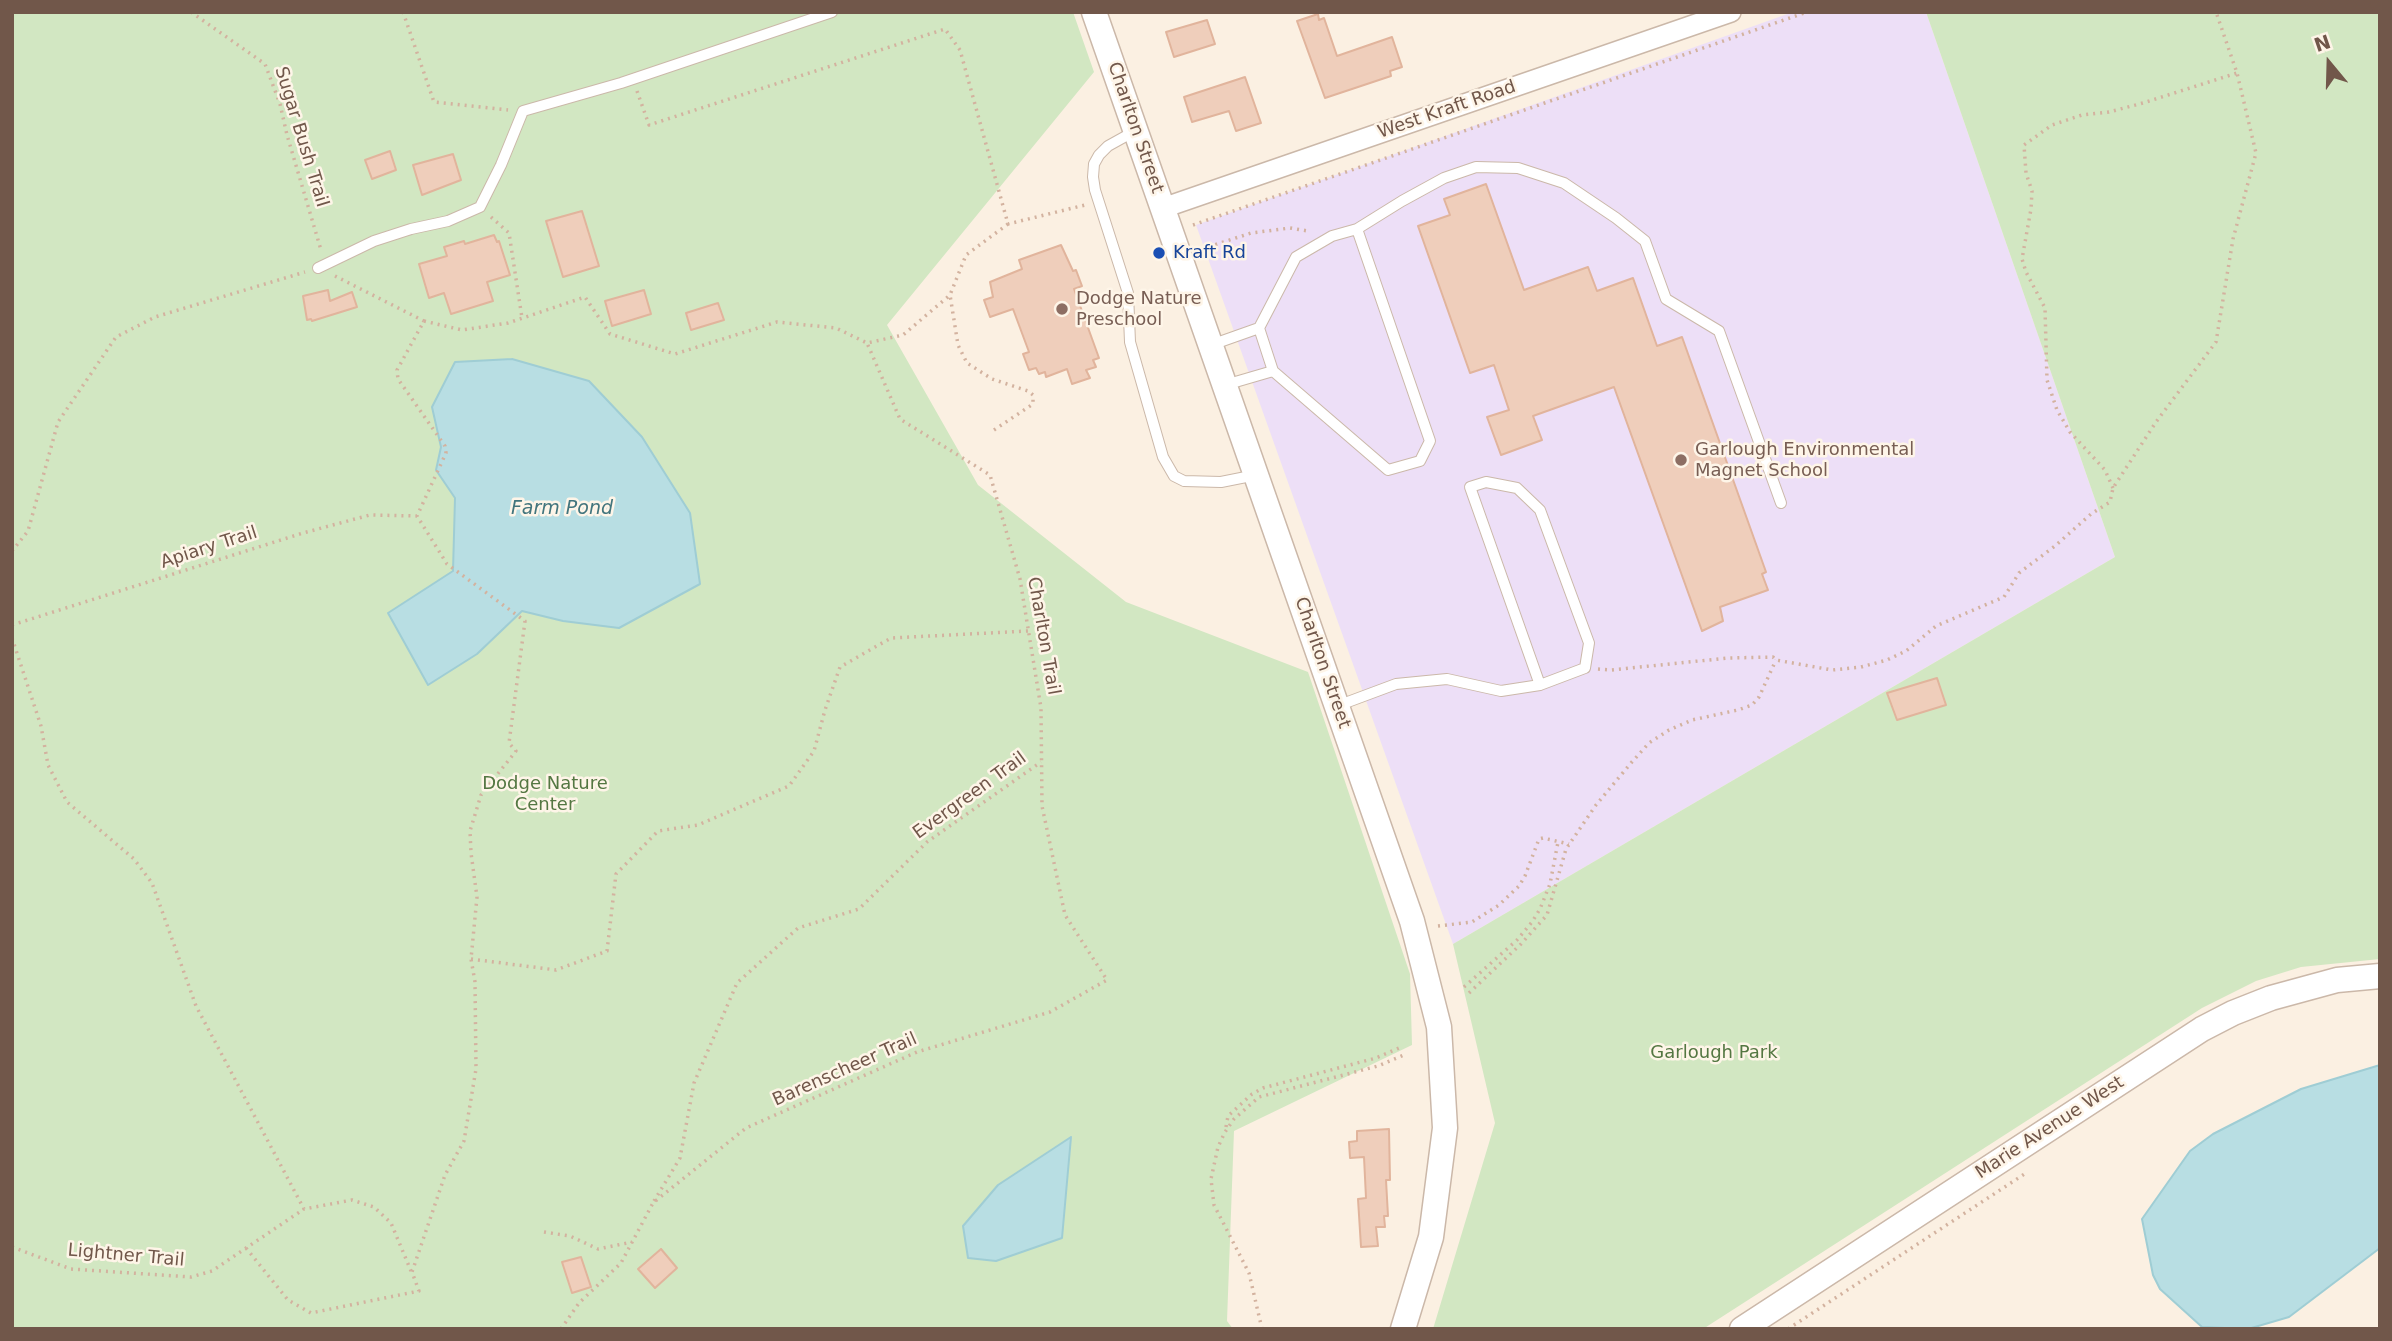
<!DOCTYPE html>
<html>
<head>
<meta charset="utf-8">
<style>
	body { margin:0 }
	#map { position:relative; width:2392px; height:1341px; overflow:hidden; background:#fbf0e2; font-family:"DejaVu Sans",sans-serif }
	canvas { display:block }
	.frame { position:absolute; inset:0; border:14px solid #71574a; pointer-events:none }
	.north { position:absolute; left:2294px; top:28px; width:70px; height:70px; -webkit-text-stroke:5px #fef5e8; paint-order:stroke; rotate:341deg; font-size:19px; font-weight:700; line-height:28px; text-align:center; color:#71574a }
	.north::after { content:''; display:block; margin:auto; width:24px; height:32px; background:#71574a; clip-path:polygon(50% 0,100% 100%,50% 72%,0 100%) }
</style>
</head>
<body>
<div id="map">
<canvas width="2392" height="1341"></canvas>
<div class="frame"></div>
<div class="north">N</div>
</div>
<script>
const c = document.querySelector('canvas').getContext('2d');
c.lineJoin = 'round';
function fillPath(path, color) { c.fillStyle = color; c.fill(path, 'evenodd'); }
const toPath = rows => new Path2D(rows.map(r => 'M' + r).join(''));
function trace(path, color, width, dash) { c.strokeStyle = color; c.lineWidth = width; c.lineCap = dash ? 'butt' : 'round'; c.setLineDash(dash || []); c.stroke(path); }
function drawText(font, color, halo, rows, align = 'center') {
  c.font = font + ' "DejaVu Sans",sans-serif'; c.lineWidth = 5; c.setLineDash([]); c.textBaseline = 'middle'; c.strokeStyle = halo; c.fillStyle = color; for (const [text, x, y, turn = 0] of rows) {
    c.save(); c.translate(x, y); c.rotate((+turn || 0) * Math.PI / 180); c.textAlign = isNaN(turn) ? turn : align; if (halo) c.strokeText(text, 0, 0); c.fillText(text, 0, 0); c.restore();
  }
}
const education = toPath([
	[1793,12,1926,12,2115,557,1453,944,1196,225]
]);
const green = toPath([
	[12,12,1073,12,1094,72,887,325,978,485,1126,602,1308,672,1410,974,1412,1045,1234,1131,1227,1321,1233,1329,12,1329],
	[1926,12,2380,12,2380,959,2301,967,2256,981,2202,1008,1703,1329,1433,1329,1495,1123,1453,944,2115,557]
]);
const water = toPath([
	[512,359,589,381,642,437,690,513,700,584,619,628,563,621,522,611,477,654,428,685,388,613,453,571,455,498,436,470,441,447,432,407,455,362,512,359],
	[2380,1065,2380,1248,2289,1317,2248,1329,2202,1327,2160,1289,2153,1275,2142,1219,2190,1151,2213,1134,2301,1089,2380,1065],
	[1071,1137,1062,1238,996,1261,968,1258,963,1226,998,1185,1071,1137]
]);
const building = toPath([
	[1318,14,1319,20,1324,18,1337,56,1392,37,1402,67,1390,71,1391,76,1325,98,1297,21,1318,14],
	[1207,20,1215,44,1174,57,1166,32,1207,20],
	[1245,77,1261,123,1236,131,1229,111,1192,122,1184,97,1245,77],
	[390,151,396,170,372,179,365,160,390,151],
	[453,154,461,180,422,195,413,165,453,154],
	[1486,184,1524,290,1588,267,1597,291,1633,278,1657,346,1682,337,1766,572,1762,574,1768,590,1720,607,1723,621,1702,631,1614,387,1533,416,1542,440,1501,455,1487,417,1509,410,1494,365,1470,373,1418,226,1450,215,1444,199,1486,184],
	[582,211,599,266,563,277,546,221,582,211],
	[494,235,497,242,499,241,510,275,487,282,493,301,451,314,444,293,429,298,419,264,447,256,444,247,464,241,465,244,494,235],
	[1061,245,1073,271,1076,270,1082,286,1074,289,1099,358,1093,360,1096,367,1086,370,1090,378,1072,384,1067,369,1046,377,1045,372,1039,374,1036,368,1029,370,1023,354,1029,352,1013,309,990,317,984,300,993,297,990,282,1022,269,1019,260,1061,245],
	[328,290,330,301,352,292,357,307,312,321,311,319,307,320,303,296,328,290],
	[644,290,651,314,612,326,605,301,644,290],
	[718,303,724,320,691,330,686,313,718,303],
	[1937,678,1946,705,1897,720,1887,693,1937,678],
	[1389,1129,1390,1180,1386,1180,1388,1216,1384,1216,1385,1227,1376,1227,1378,1246,1361,1247,1358,1199,1366,1198,1364,1157,1350,1158,1349,1142,1357,1141,1357,1131,1389,1129],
	[661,1249,677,1268,655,1288,638,1269,661,1249],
	[581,1257,591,1287,572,1293,562,1262,581,1257]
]);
const path = toPath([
	[191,12,265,64,280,104,287,135,321,250],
	[403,12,434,102,508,110],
	[637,91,649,125,945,29,960,50,1008,224,1085,205],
	[491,217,509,233,522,318],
	[1193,225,1807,12],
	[1202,249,1251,233,1290,228,1308,231],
	[424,321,462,330,508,323,585,297,610,334,675,354,777,322,836,328,867,343,903,335,950,295],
	[994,430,1033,404,1033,395,1028,391,992,379,967,363,958,345,950,295,966,255,1008,224],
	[2113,488,2105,470,2070,432,2057,410,2047,380,2045,308,2026,272,2022,259,2031,209,2032,191,2026,173,2024,145,2052,125,2082,115,2109,112,2143,103,2237,73],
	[12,551,28,531,58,422,116,337,155,317,305,272],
	[12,625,303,533,370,515,417,516],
	[12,638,41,726,48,765,67,802,134,859,152,883,196,1006,304,1209,352,1200,374,1207,391,1223,411,1271],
	[1598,669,1611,670,1728,658,1773,657,1776,660,1832,670,1861,667,1887,660,1906,651,1936,626,2004,597,2019,573,2055,546,2091,514,2110,502,2113,488,2156,422,2216,342,2233,239,2256,153,2237,73,2216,12],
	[1438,926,1472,922,1499,905,1519,886,1525,876,1539,839,1543,838,1569,844],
	[471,959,556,970,607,951,616,874,658,831,698,825,789,786,814,751,825,710,840,667,891,638,1028,631],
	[1464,987,1517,940,1532,922,1540,909,1550,884,1558,842],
	[1469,993,1521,944,1547,915,1566,849,1596,805,1631,763,1649,743,1669,730,1692,720,1738,710,1752,705,1759,697,1776,660],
	[1226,1127,1228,1116,1252,1094,1263,1088,1376,1058,1399,1048],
	[654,1201,680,1158,694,1083,737,983,798,928,859,909,927,842,1041,762],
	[544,1232,570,1236,598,1249,632,1242],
	[12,1247,71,1269,191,1277,212,1271,304,1209],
	[246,1248,288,1300,311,1313,419,1291,412,1272,445,1175,464,1141,476,1069,475,982,471,959,477,897,471,853,470,831,481,795,516,751,509,743,525,621,447,564,417,516,446,453,445,446,398,379,397,370,424,321,335,276],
	[561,1329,579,1303,621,1263,653,1203,746,1128,917,1052,1050,1012,1107,980,1065,915,1042,806,1041,708,1020,579,990,475,900,419,867,343],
	[1262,1329,1249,1273,1214,1205,1211,1179,1218,1147,1225,1132,1234,1119,1259,1097,1378,1066,1404,1055],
	[1788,1329,2026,1173]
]);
const service = toPath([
	[1135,131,1108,146,1099,155,1094,164,1093,177,1095,190,1128,293,1130,342,1163,457,1174,476,1184,481,1221,482,1256,475],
	[1357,229,1402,201,1444,178,1476,167,1518,168,1564,183,1616,218,1645,241,1666,299,1719,331,1781,503],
	[318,268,374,241,411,229,448,221,480,207,501,165,523,111,621,83,832,12],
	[1211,345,1259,328,1296,257,1332,236,1357,229,1430,441,1420,461,1388,470,1273,371,1259,328],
	[1225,385,1273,371],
	[1337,706,1396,684,1447,679,1501,691,1540,685,1585,668,1589,643,1540,510,1517,488,1486,482,1470,487,1540,685]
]);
const minor = toPath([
	[1163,208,1731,12]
]);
const tertiary = toPath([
	[1094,12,1412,921,1439,1027,1445,1128,1431,1237,1403,1329],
	[1742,1329,2202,1029,2233,1013,2271,998,2337,980,2380,976]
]);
const markers = [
	[1159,253,7,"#1a4fb4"],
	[1062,309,7,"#8d6e63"],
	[1681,460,7,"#8d6e63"]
];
const streetNames = [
	["West Kraft Road",1447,110,-19],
	["Charlton Street",1135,128,71],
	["Sugar Bush Trail",301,137,73],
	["Apiary Trail",209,548,-18],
	["Charlton Trail",1043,636,80],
	["Charlton Street",1322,663,71],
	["Evergreen Trail",970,796,-36],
	["Barenscheer Trail",845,1070,-24],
	["Marie Avenue West",2050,1128,-33],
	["Lightner Trail",126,1256,5]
];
const transitNames = [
	["Kraft Rd",1173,253]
];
const educationNames = [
	["Dodge Nature",1076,299],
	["Preschool",1076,320],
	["Garlough Environmental",1695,450],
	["Magnet School",1695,471]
];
const parkNames = [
	["Dodge Nature",545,784],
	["Center",545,805],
	["Garlough Park",1714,1053]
];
const waterNames = [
	["Farm Pond",562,509]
];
fillPath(education, '#eddff7');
fillPath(green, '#d2e7c2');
fillPath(water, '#b8dee3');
trace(water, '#9fcdd4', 2);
fillPath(building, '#efcebb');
trace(building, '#e1b49c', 2);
trace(service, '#cbb8a9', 12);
trace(minor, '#cbb8a9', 22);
trace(tertiary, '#cbb8a9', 27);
trace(path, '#d3b29f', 3.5, [2, 5]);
trace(service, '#fff', 10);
trace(minor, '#fff', 19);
trace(tertiary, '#fff', 24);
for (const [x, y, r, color] of markers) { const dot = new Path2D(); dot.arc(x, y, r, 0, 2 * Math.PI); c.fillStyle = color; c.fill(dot); trace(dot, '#fef5e8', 2.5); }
drawText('18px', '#71574a', '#fef5e8', streetNames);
drawText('18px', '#164399', '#fef5e8', transitNames, 'left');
drawText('18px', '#785e54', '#fef5e8', educationNames, 'left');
drawText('18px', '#547742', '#fef5e8', parkNames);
drawText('italic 19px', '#42757d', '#fef5e8', waterNames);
</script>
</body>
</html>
